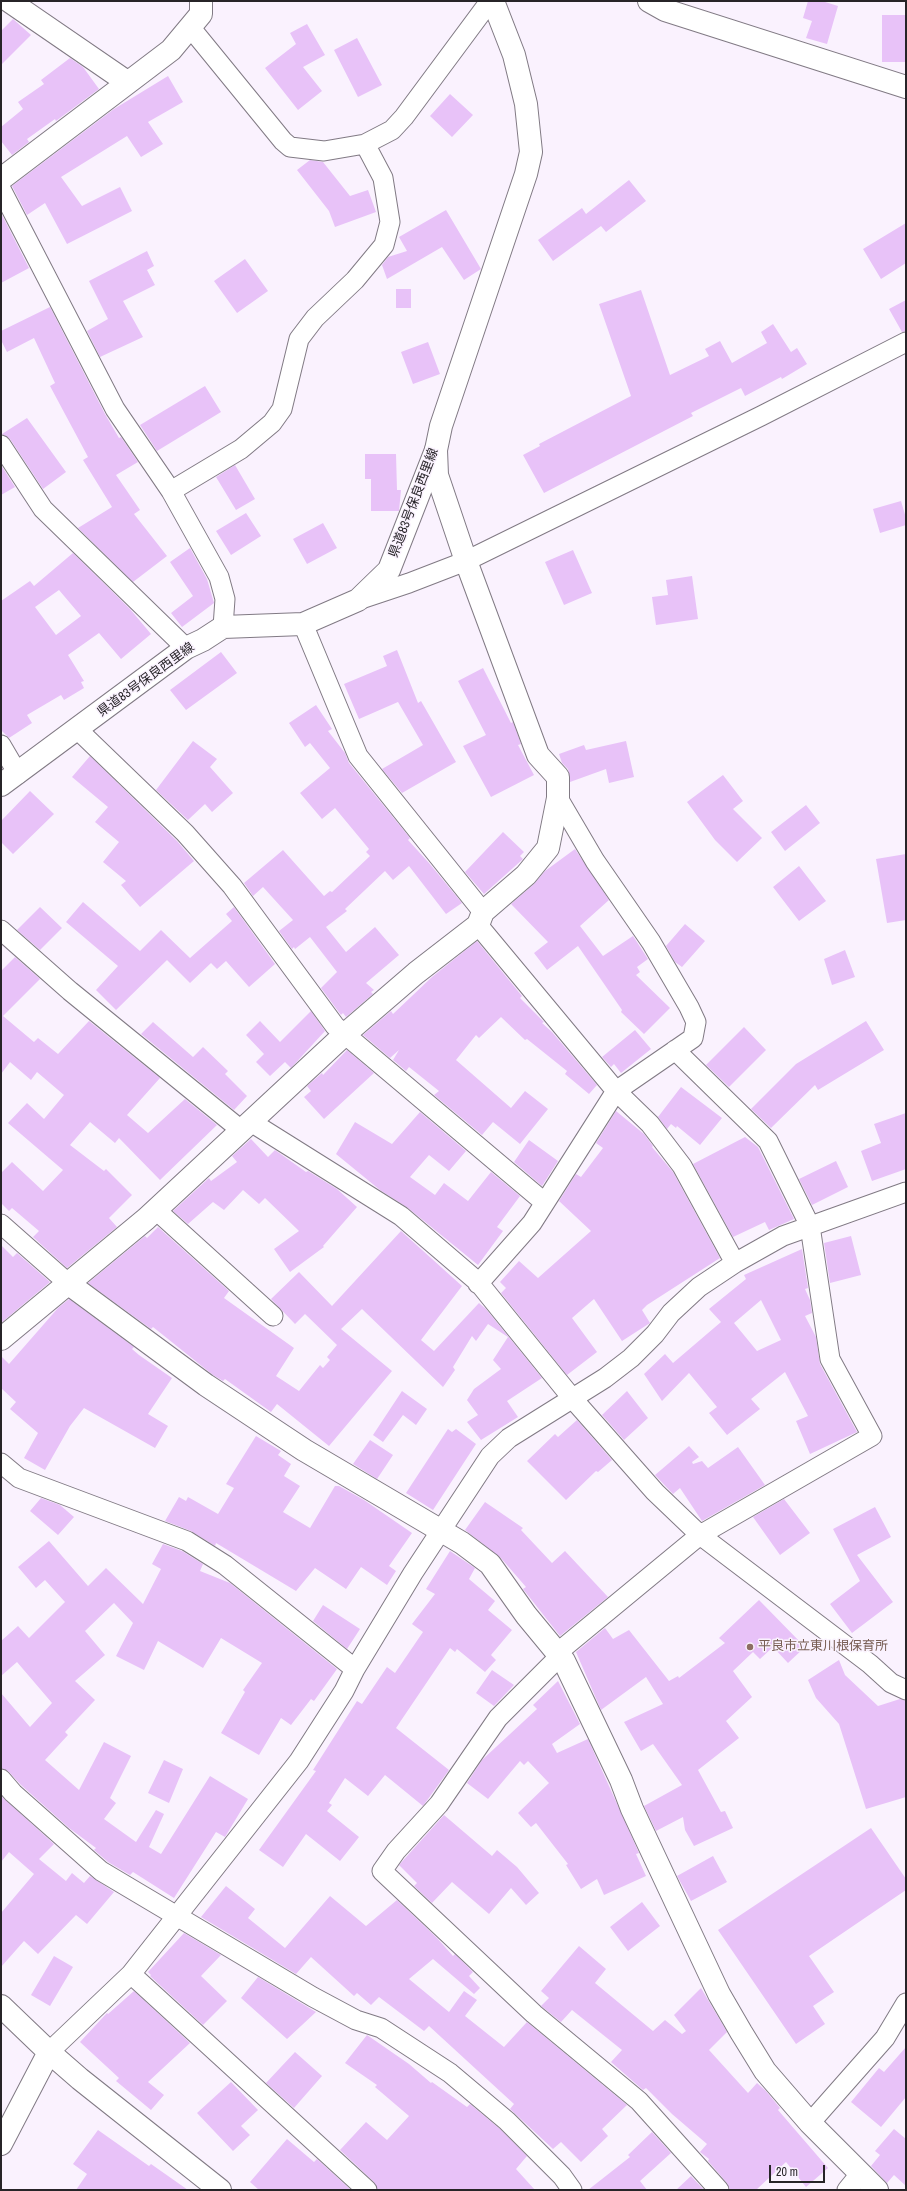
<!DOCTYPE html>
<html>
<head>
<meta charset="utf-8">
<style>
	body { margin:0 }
	#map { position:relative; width:907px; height:2191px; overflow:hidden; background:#faf2fe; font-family:"Archivo Narrow",sans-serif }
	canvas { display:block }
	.frame { position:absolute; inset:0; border:2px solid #272428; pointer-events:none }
	.scale { position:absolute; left:769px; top:2165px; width:56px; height:18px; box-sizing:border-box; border:2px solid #272428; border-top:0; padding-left:5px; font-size:12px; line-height:14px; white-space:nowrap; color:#272428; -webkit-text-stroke:3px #faf2fe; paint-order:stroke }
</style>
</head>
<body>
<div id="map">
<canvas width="907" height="2191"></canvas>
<div class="frame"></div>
<div class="scale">20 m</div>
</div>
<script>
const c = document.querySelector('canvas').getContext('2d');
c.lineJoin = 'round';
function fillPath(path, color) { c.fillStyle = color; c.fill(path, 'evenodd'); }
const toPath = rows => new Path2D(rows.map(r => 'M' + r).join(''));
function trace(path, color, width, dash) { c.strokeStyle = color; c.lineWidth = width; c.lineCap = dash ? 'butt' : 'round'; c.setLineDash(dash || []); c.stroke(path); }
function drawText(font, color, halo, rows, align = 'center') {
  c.font = font + ' "Archivo Narrow","Noto Sans JP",sans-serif'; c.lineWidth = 3; c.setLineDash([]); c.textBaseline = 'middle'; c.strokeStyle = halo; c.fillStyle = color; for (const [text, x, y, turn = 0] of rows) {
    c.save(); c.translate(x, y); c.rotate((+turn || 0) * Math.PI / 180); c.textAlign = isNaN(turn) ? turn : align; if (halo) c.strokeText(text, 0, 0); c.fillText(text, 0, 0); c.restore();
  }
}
const building = toPath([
	[808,1,822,1,838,6,827,44,806,38,812,21,803,18],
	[882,15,906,15,906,62,882,62],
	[13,19,31,35,1,65,1,31],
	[307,24,325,55,303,67,322,91,298,110,265,68,296,44,290,33],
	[357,38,382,85,358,97,334,50],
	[70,58,83,67,99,89,56,121,55,119,27,139,29,142,12,155,1,141,1,127,23,109,18,102,44,84,41,80],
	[168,76,183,102,148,122,163,144,141,157,127,136,61,177,82,206,120,187,132,211,67,244,45,203,27,215,12,186,114,109],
	[450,94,473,115,452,137,430,116],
	[310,160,323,162,350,196,368,190,376,212,335,227,329,211,297,170],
	[629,180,646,201,606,232,601,226,553,261,538,240,582,208,586,214],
	[446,210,481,269,464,280,442,247,387,279,382,265,388,257,407,251,399,237],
	[1,213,29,268,1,283],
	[906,223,906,263,881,279,863,249],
	[147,251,154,266,147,270,155,285,123,301,143,337,100,357,87,331,108,319,89,281],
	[245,259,268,291,237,313,214,281],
	[396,289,411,289,411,308,396,308],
	[641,290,670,375,709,356,705,349,720,341,732,363,767,343,761,332,773,324,791,352,797,348,807,364,782,379,781,377,745,396,741,388,691,413,693,416,544,493,523,455,540,446,539,444,631,396,599,304],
	[906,300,906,331,902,332,889,309],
	[50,307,105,414,119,438,121,437,138,462,116,475,140,510,134,514,167,556,133,582,78,528,112,507,83,460,88,457,50,386,55,383,34,338,7,352,1,340,1,331],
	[428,342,440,374,413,384,401,352],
	[205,386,221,412,157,451,140,425],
	[27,418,66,472,43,489,10,439,2,434],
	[365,454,396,454,397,490,401,490,399,511,371,511,371,479,365,479],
	[1,465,15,487,1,495],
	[235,465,255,499,236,510,216,477],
	[901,501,906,518,906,525,880,533,873,509],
	[246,513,261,536,231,555,216,531],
	[323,523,337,548,307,564,293,539],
	[190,548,207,579,214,603,182,627,171,613,193,596,170,562],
	[573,550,592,593,564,605,545,562],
	[73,553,130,609,151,634,121,659,99,633,68,655,84,681,81,682,84,688,64,700,61,695,27,715,32,723,9,738,1,730,1,601,30,581,34,586],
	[59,590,81,616,56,635,35,607],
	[692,576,698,619,656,625,652,597,668,595,666,580],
	[397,650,418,703,421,701,456,762,402,793,382,769,423,745,398,702,359,719,344,684,387,666,383,656],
	[221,652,237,673,186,710,170,690],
	[483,668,511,723,513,722,521,744,518,745,534,775,491,797,463,746,486,735,458,681],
	[316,705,332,729,328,731,345,753,349,763,410,838,408,840,429,863,462,903,446,914,409,866,393,880,385,871,345,909,347,911,326,927,346,952,375,927,399,955,366,983,374,990,371,992,373,994,346,1017,343,1013,341,1015,321,988,337,972,310,937,295,949,294,947,292,949,279,931,293,920,263,887,253,896,244,883,283,850,324,896,330,891,332,892,370,856,366,852,369,849,335,808,322,819,300,793,330,768,310,743,305,747,289,723],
	[193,741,217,759,210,767,233,793,212,812,205,804,188,820,156,790],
	[626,741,634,777,609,783,606,769,570,782,568,769,562,763,559,754,584,745,586,750],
	[90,756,177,841,194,861,140,907,121,885,126,881,103,862,119,842,95,822,108,807,72,777],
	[723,775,743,801,733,809,762,838,737,862,715,840,687,802],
	[30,791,54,814,13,854,1,842,1,821],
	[806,805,820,823,785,851,771,832],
	[503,832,524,852,520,856,523,859,484,894,465,872],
	[575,849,609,900,580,926,603,956,633,936,648,959,637,967,640,972,636,975,670,1008,644,1034,621,1012,622,1010,578,946,547,970,534,953,548,942,511,904,534,884,545,871],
	[906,854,906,920,887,923,876,859],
	[799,866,826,901,799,921,773,887],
	[83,902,140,951,161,930,190,958,232,921,226,914,234,907,275,964,249,987,226,961,217,969,211,963,190,983,167,960,116,1010,96,990,118,966,66,922],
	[40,907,62,928,40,950,17,930],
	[685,924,705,941,682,967,675,962,666,946],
	[477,941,522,996,520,998,544,1022,542,1023,552,1032,597,1085,589,1094,565,1074,567,1071,527,1039,525,1040,501,1017,479,1038,476,1035,456,1060,511,1108,525,1091,548,1109,520,1144,493,1122,482,1135,434,1095,439,1091,409,1067,406,1071,393,1060,399,1050,390,1058,363,1035,391,1011,393,1014,432,977],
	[845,950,855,977,832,985,824,959],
	[15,957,40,979,3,1016,34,1042,38,1038,58,1054,89,1021,160,1078,127,1115,148,1133,185,1099,217,1125,160,1180,119,1138,115,1143,90,1122,70,1145,104,1171,106,1169,132,1195,109,1218,117,1227,67,1268,33,1237,39,1231,12,1208,9,1211,1,1203,1,1173,12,1162,43,1191,63,1170,8,1123,27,1103,44,1119,64,1095,37,1072,31,1080,10,1062,1,1074,1,971],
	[311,1011,325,1031,291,1068,285,1062,270,1076,256,1062,264,1054,246,1035,260,1021,280,1042],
	[866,1021,884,1050,818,1090,815,1085,771,1128,751,1109,796,1064],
	[153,1022,193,1057,203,1047,228,1071,225,1074,247,1096,234,1110,141,1034],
	[744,1027,766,1050,729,1087,706,1065],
	[635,1030,651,1049,621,1073,614,1064,611,1067,602,1057],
	[347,1050,374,1073,324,1119,304,1097,311,1091,307,1086,322,1073,323,1075],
	[681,1087,722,1118,700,1145,677,1126,676,1128,671,1124,667,1129,658,1117],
	[616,1111,644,1134,653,1146,652,1147,673,1172,720,1258,647,1305,642,1310,650,1323,622,1341,594,1299,572,1318,597,1352,567,1375,501,1293,506,1288,500,1282,519,1261,538,1278,591,1231,559,1201,576,1174,581,1177,603,1148,596,1143],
	[420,1112,466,1151,449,1171,429,1155,410,1177,435,1195,444,1183,468,1201,491,1172,520,1196,497,1227,503,1231,478,1265,408,1208,380,1190,336,1154,355,1122,392,1144],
	[906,1113,906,1169,872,1181,861,1151,881,1143,874,1124],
	[745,1137,758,1147,794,1219,769,1230,765,1222,733,1237,693,1164],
	[251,1139,268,1157,275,1150,306,1172,308,1171,337,1189,357,1207,323,1246,324,1247,290,1272,274,1249,299,1231,265,1198,259,1204,243,1190,224,1210,213,1202,188,1224,173,1211,209,1178,211,1181,237,1162,232,1156],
	[529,1140,558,1161,542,1186,514,1162],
	[836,1161,848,1187,812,1205,799,1179],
	[158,1227,229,1291,224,1298,294,1348,276,1376,299,1391,320,1365,323,1368,330,1360,327,1357,337,1345,305,1314,295,1324,271,1299,299,1272,332,1306,401,1231,462,1286,421,1340,434,1351,479,1303,486,1309,542,1378,507,1401,518,1417,481,1440,467,1422,478,1415,467,1400,474,1389,501,1369,493,1360,508,1337,488,1324,476,1341,472,1336,453,1367,455,1370,443,1387,362,1309,341,1329,392,1371,329,1446,277,1404,271,1412,225,1379,223,1381,213,1375,153,1327,151,1329,88,1283,145,1236,147,1238],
	[851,1236,861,1275,830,1283,824,1243],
	[1,1245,13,1257,17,1253,50,1282,1,1323],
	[802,1249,808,1288,805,1289,810,1300,812,1313,805,1316,816,1337,820,1364,857,1432,810,1454,796,1421,808,1416,785,1372,751,1399,760,1409,727,1435,709,1413,717,1407,689,1373,662,1401,644,1374,665,1354,673,1363,721,1322,709,1309,746,1279,744,1275],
	[761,1300,781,1340,757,1351,734,1323],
	[69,1299,134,1347,132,1349,139,1355,172,1378,148,1414,168,1426,155,1448,84,1408,70,1426,45,1470,24,1458,38,1433,10,1409,16,1402,1,1388,1,1356,9,1364,58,1308],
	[402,1391,427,1409,416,1425,403,1415,383,1442,373,1435],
	[627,1391,648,1418,624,1440,602,1415],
	[577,1420,612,1460,598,1472,596,1471,566,1500,527,1461,555,1434,558,1437],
	[448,1429,452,1432,456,1429,476,1444,433,1510,406,1493],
	[256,1436,281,1451,278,1455,291,1464,284,1476,300,1486,283,1512,310,1528,335,1486,339,1486,364,1500,412,1533,389,1566,396,1571,387,1585,361,1567,346,1589,315,1568,296,1591,216,1543,215,1546,191,1531,165,1521,179,1497,186,1501,188,1497,218,1514,234,1488,226,1484],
	[370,1440,393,1455,377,1479,353,1464],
	[689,1446,699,1457,692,1462,693,1464,702,1461,708,1468,738,1447,765,1485,702,1521,680,1488,673,1494,655,1475],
	[41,1498,60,1505,74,1517,58,1535,30,1511],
	[784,1499,810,1533,780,1555,753,1517],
	[485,1502,523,1528,521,1530,552,1563,565,1551,608,1597,560,1636,523,1589,526,1587,500,1557,465,1530],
	[875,1507,891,1537,857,1555,893,1602,852,1633,830,1604,860,1581,833,1529],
	[49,1541,88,1586,106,1568,143,1604,161,1569,152,1564,163,1544,182,1551,203,1564,200,1571,230,1583,337,1669,314,1701,311,1699,291,1725,281,1718,259,1755,221,1733,245,1692,243,1690,262,1663,221,1638,203,1668,158,1641,144,1670,116,1656,133,1623,114,1603,85,1631,105,1655,75,1681,95,1700,65,1732,68,1735,45,1760,79,1790,104,1742,131,1756,110,1798,116,1803,104,1819,136,1842,156,1810,164,1814,149,1847,161,1854,210,1776,248,1799,225,1837,216,1832,174,1898,133,1872,130,1875,108,1862,94,1850,96,1848,69,1828,21,1785,9,1772,1,1768,1,1693,30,1727,52,1703,17,1662,1,1676,1,1641,18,1626,29,1638,65,1602,45,1580,36,1588,18,1567],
	[450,1551,475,1568,469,1579,495,1601,488,1610,512,1630,491,1655,496,1660,485,1672,457,1649,455,1652,450,1648,396,1728,449,1770,423,1806,385,1775,368,1796,345,1778,329,1803,332,1805,327,1811,359,1837,340,1861,306,1834,283,1867,259,1850,316,1771,313,1770,357,1701,362,1704,387,1667,395,1673,423,1632,412,1624,435,1594,426,1589],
	[759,1600,805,1647,788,1663,773,1647,760,1659,753,1652,733,1671,752,1697,726,1721,739,1738,698,1770,721,1812,725,1811,733,1828,694,1846,685,1830,683,1817,656,1831,644,1806,682,1785,653,1744,641,1751,624,1722,663,1704,646,1677,601,1710,576,1652,605,1628,613,1639,629,1630,669,1681,678,1676,679,1678,725,1643,719,1638],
	[323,1605,360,1629,347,1649,313,1621],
	[839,1660,845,1675,878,1706,900,1699,906,1701,906,1797,866,1809,839,1724,816,1698,808,1680],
	[492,1670,514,1685,494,1706,476,1693],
	[558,1681,580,1724,552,1744,557,1753,588,1739,639,1853,636,1854,646,1876,604,1895,597,1879,581,1889,566,1865,568,1864,536,1823,531,1827,518,1813,549,1783,528,1761,524,1765,520,1761,488,1799,467,1783,482,1760,537,1709,533,1705],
	[164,1760,183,1769,169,1803,148,1793],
	[1,1796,54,1844,39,1859,66,1881,72,1873,84,1883,90,1876,114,1892,87,1924,76,1915,38,1954,24,1941,1,1967,1,1913,34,1874,9,1852,1,1862],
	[444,1815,492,1856,497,1850,517,1867,539,1893,526,1905,511,1888,489,1914,452,1882,432,1903,414,1886,417,1883,399,1865],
	[871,1828,906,1879,906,1890,809,1956,834,1992,813,2006,825,2024,796,2044,718,1930],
	[713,1856,727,1882,691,1901,677,1876],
	[226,1886,255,1909,248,1918,285,1948,330,1896,366,1926,397,1900,437,1938,453,1956,455,1954,473,1972,469,1976,480,1988,474,1994,433,1959,409,1979,449,2012,464,1991,477,2000,465,2016,504,2047,527,2022,627,2105,602,2129,608,2136,581,2162,561,2142,553,2149,510,2109,514,2104,429,2026,424,2031,379,1997,371,2005,357,1993,354,1996,311,1957,296,1974,201,1917],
	[642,1902,660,1926,628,1951,610,1927],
	[184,1933,221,1955,201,1976,227,2001,203,2025,150,1976,151,1975,148,1972],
	[579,1946,606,1969,595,1983,653,2031,665,2020,682,2034,686,2031,674,2015,701,1988,727,2032,709,2050,748,2093,757,2083,766,2091,780,2108,778,2110,828,2168,806,2187,786,2162,756,2190,730,2190,727,2183,708,2161,709,2159,700,2152,707,2144,672,2114,646,2088,643,2090,611,2062,622,2050,572,2010,561,2022,541,2006,549,1998,541,1991],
	[54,1956,73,1967,50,2006,31,1995],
	[258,1977,316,2012,287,2039,241,1998],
	[134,1991,190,2043,148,2082,164,2095,151,2110,116,2081,119,2078,80,2042,107,2013,108,2014],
	[367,2035,409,2064,431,2083,432,2082,467,2107,470,2104,500,2129,527,2156,516,2169,535,2190,378,2190,374,2182,340,2150,366,2122,387,2140,409,2116,375,2087,377,2085,345,2063],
	[906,2047,906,2097,881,2127,851,2102,879,2068,884,2072],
	[295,2052,322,2076,294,2108,266,2083],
	[231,2082,258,2110,241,2126,250,2135,233,2151,197,2113],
	[894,2129,906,2139,906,2186,894,2175,887,2183,871,2166,880,2155,875,2151],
	[98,2130,149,2166,151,2164,188,2190,76,2190,87,2174,73,2164],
	[652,2132,671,2153,640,2181,647,2190,588,2190,630,2157,628,2155],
	[287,2139,314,2162,317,2159,351,2190,259,2190,250,2182],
	[691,2176,704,2190,676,2190]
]);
const street = toPath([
	[190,27,283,141,290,147,324,151,365,144,392,130,404,117,490,1],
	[1,189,115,409,171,491,219,577,225,599,223,627],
	[1,445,43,509,186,648],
	[171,491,241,449,272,423,282,409,299,339,315,318,355,280,384,245,390,222,383,178,365,144],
	[358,600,409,583,466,561,761,416,906,342],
	[303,624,358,756,483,912],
	[77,729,185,833,232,886,335,1026,544,1202],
	[1,745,18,774],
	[478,925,616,1091,650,1124,682,1166,735,1263],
	[1,930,70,991,241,1130],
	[251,1122,401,1216,478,1282,572,1398,655,1492,700,1535,870,1664,891,1683,906,1690],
	[156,1210,273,1316],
	[1,1224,69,1284],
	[478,1284,532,1223,616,1091,693,1038,696,1022,689,1007,651,942,595,861,558,798],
	[1,1463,19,1478,187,1541,225,1565,355,1669],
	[557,1653,700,1535,872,1436,830,1359,810,1226,768,1141,675,1050],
	[560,1656,498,1718,439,1804,396,1851,382,1871,534,2014,639,2101,719,2190],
	[1,1779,13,1793,101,1871,313,1997,356,2020,381,2028,450,2073,507,2121,562,2176,572,2190],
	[131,1974,367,2190],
	[49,2052,131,1974,299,1761,344,1691,355,1669,413,1573,490,1456,509,1438,605,1378,631,1358,655,1334,671,1313,699,1287,735,1263,783,1236,906,1192],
	[810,2123,885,2038,906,2003],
	[847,2190,860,2174]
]);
const secondary = toPath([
	[9,1,127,82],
	[649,1,665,10,906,87],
	[1,179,171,50,201,14,201,1],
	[69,1284,206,1385,304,1450,462,1543,490,1564,526,1615,564,1661,621,1780,632,1809,719,1994,741,2032,765,2071,810,2123,877,2190],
	[1,1339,146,1219,344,1035,416,973,478,925,483,912,526,875,548,848,558,798,558,777,538,755,466,561,437,475,436,450],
	[1,2006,49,2052,80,2079,220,2190],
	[1,2144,49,2052]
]);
const primary = toPath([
	[1,785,186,648,203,640,223,627,303,624,358,600,389,570,436,450,441,426,526,174,531,152,526,104,514,55,493,1]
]);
const markers = [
	[750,1647,4,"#8d6e63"]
];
const streetNames = [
	["県道83号保良西里線",414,503,-69],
	["県道83号保良西里線",146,680,-36]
];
const educationNames = [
	["平良市立東川根保育所",758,1647]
];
fillPath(building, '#e8c2f8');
trace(street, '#817a84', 21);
trace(secondary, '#817a84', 24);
trace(primary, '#817a84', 24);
trace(street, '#fff', 19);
trace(secondary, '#fff', 22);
trace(primary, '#fff', 22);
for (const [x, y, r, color] of markers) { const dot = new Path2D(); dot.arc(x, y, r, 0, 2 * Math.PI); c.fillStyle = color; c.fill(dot); trace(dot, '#faf2fe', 1.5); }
drawText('13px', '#272428', '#faf2fe', streetNames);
drawText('13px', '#785e54', '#faf2fe', educationNames, 'left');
</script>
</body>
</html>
